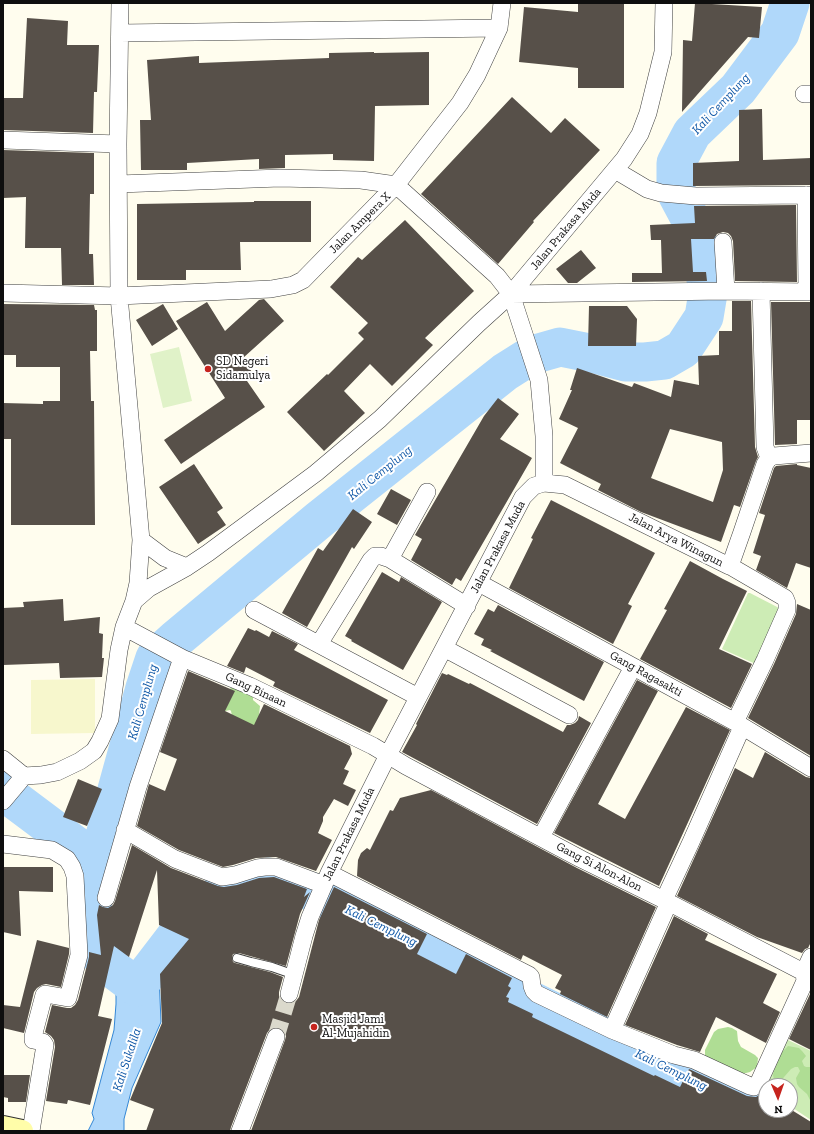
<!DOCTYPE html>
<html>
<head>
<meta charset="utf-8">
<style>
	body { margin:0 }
	#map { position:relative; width:814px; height:1134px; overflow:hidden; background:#fffdee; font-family:"Zilla Slab",serif }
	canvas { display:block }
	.frame { position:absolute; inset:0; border:4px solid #0e0e0e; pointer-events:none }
	.north { position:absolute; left:758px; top:1078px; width:40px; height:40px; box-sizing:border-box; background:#fff; border:1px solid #9f9f9f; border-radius:50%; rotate:178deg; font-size:11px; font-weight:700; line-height:16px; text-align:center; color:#0e0e0e }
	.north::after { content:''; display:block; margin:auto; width:14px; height:18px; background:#c6241e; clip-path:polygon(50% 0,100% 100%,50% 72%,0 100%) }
</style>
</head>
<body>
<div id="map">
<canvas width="814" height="1134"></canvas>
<div class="frame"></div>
<div class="north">N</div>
</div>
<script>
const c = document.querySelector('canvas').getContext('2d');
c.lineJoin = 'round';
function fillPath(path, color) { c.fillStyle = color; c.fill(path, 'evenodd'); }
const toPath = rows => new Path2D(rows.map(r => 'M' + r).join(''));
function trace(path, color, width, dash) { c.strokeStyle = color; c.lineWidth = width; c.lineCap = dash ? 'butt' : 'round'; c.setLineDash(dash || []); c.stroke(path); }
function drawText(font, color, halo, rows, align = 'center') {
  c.font = font + ' "Zilla Slab",serif'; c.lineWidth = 4; c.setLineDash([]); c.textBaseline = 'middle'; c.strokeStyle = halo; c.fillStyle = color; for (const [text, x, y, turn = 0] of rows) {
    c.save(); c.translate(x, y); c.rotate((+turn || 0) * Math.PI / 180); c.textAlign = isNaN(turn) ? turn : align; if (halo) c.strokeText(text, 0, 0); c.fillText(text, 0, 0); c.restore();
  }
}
const farmland = toPath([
	[95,679,95,733,31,734,31,680]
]);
const green = toPath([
	[748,593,750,593,781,609,758,665,722,649],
	[786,1039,811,1051,811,1120,790,1106,790,1086,766,1086,766,1091,762,1089]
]);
const forest = toPath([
	[231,688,238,688,253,695,253,700,260,706,259,715,268,733,232,716,231,711,230,710,220,712,227,691],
	[728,1027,732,1028,737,1031,738,1041,741,1047,755,1055,758,1058,757,1067,750,1072,746,1073,737,1074,705,1057,705,1050,714,1032,718,1029],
	[788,1046,799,1048,802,1051,806,1056,802,1061,804,1066,806,1067,811,1067,811,1102,807,1094,799,1087,797,1084,796,1078,800,1071,798,1067,795,1067,791,1069,778,1084,774,1080,773,1075,774,1071,782,1052]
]);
const pitch = toPath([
	[179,347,192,401,163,408,150,354]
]);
const water = toPath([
	[136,965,159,975,161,1022,132,1088,124,1119,124,1131,88,1131,94,1119,92,1113,114,1030,116,1004,116,982,136,965]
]);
const river = toPath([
	[3,791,99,863],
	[137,987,113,969,93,948,92,888,112,808,145,688,155,658,176,639,320,519,505,372,532,355,560,347,595,354,625,362,645,362,664,360,683,349,704,317,708,293,703,260,692,222,676,192,676,163,692,133,738,89,780,33,790,3],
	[137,987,183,927,210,900,238,885,268,877,313,892,755,1112,779,1131]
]);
const building = toPath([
	[578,3,624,3,624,88,578,88,578,68,519,62,524,7,578,12],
	[695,3,762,7,759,38,748,37,682,112,683,40,692,41],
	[27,18,68,21,67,45,99,45,97,92,94,92,93,133,3,130,3,98,23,98],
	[374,52,374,53,429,52,429,105,375,106,374,161,333,160,333,154,285,155,285,168,259,169,259,159,187,163,187,170,141,170,140,120,151,120,147,60,199,56,199,63,329,58,329,53],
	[512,97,551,133,565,118,600,150,533,221,534,222,498,264,421,194],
	[762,109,763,160,811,158,811,185,693,186,693,163,739,161,739,110],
	[3,150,94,153,94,194,90,194,89,254,93,254,94,285,62,285,61,248,25,248,26,197,3,198],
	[254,201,311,201,311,242,240,242,241,270,186,270,186,280,137,280,137,204,254,202],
	[796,205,797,282,735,281,733,241,731,236,728,233,723,232,717,234,714,239,691,239,693,272,706,272,707,281,632,282,632,273,662,273,661,240,651,240,650,225,695,223,694,206],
	[405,220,474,291,425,338,433,345,392,386,370,364,344,391,365,413,324,451,287,412,327,374,328,375,364,339,358,333,368,323,330,287,358,257,362,260],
	[581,250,596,268,577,283,568,283,556,269],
	[264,299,284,321,243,358,255,377,247,381,265,407,181,464,164,440,225,398,176,321,207,302,225,331,259,300],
	[732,301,751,301,755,447,758,457,756,461,740,507,734,505,721,542,641,512,598,490,601,484,560,463,578,428,559,419,572,390,570,390,577,368,632,387,634,383,671,397,674,380,699,385,698,356,719,355,719,331,732,331],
	[670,429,722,442,723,470,713,502,651,478],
	[771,302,811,302,811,420,797,420,797,444,775,445],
	[3,304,94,305,95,310,97,310,97,351,90,351,91,401,94,401,95,525,11,525,11,439,3,439,3,403,43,404,43,401,60,401,60,367,16,367,16,355,3,355],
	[163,304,178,329,152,346,136,320],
	[589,306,627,306,637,319,636,346,588,346],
	[498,398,519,414,500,439,532,458,461,581,456,578,452,585,411,560,422,539,415,535,484,416],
	[194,464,223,508,217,512,226,525,198,544,159,487],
	[797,464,797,465,811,468,811,568,796,563,787,588,756,570,761,556,753,553,765,515,759,513,774,468,776,466],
	[391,489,411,500,397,525,377,514],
	[551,500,655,553,628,604,632,606,613,644,509,588,533,539,531,538],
	[353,509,372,522,354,549,352,547,307,627,282,613,318,548,323,551],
	[690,561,723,579,747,591,719,649,752,664,731,708,640,659,667,610,664,609],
	[382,572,399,582,401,577,442,602,403,670,351,641,352,640,345,636],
	[63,599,64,621,100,617,99,633,103,634,102,658,104,658,102,677,60,678,59,663,3,665,3,608,24,607,23,602],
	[797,604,811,610,811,756,748,718,774,664,796,614],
	[498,605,604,662,584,701,490,651,492,650,481,645,484,639,474,634,488,609,494,612],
	[248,628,255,631,256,630,269,637,272,631,298,644,294,650,388,700,370,733,273,686,275,682,246,667,244,673,227,666],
	[188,671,235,691,225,711,254,725,264,704,350,746,352,754,344,769,349,771,343,784,356,790,348,806,334,799,323,817,323,821,318,833,332,840,316,871,276,857,256,858,233,865,223,867,179,850,137,826,149,784,165,791,177,759,160,752],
	[442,673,447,675,448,674,469,684,470,683,563,732,567,725,570,725,575,723,578,720,579,716,591,723,537,824,402,752,417,725,416,724],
	[637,680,658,691,598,804,625,819,686,707,730,730,659,886,554,833],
	[765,752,806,777,811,778,811,942,808,948,805,949,802,953,757,937,677,896,735,768,753,778],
	[78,779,102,789,87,826,63,817],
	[431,790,577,868,656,907,607,1017,560,994,561,991,555,988,562,975,523,955,521,960,357,876,358,860,361,853,367,848,370,850,390,810,393,811,400,798],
	[132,845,171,868,218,886,224,887,237,885,259,878,274,877,307,889,304,897,310,892,300,914,286,966,239,953,233,954,232,957,233,962,235,963,270,972,283,977,279,992,279,996,282,1001,286,1004,292,1003,296,1001,299,997,319,920,334,887,427,934,417,954,456,974,466,954,512,978,508,986,511,988,506,997,509,998,508,1002,533,1014,532,1017,654,1076,655,1075,680,1087,689,1069,747,1096,756,1097,764,1092,766,1094,766,1110,790,1110,790,1109,811,1122,811,1131,251,1131,285,1040,286,1036,284,1031,280,1028,275,1027,270,1029,267,1033,231,1127,230,1131,146,1131,154,1109,130,1100,162,1023,160,974,189,939,159,925,157,870,129,957,114,946,98,1016,112,1019,90,1105,68,1100,67,1104,46,1101,55,1047,54,1040,51,1036,45,1032,52,1005,67,1008,71,1008,75,1005,78,1000,89,957,89,952,101,955,97,915,99,905,103,907,108,908,113,905,115,901],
	[3,867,53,867,53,892,19,891,21,936,3,932],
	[674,916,708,934,705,940,777,974,763,1003,780,1012,766,1043,716,1017,700,1052,677,1045,625,1025],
	[37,940,69,948,69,954,61,987,46,984,42,985,37,988,34,992,24,1033,3,1028,3,1005,20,1007],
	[811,992,811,1050,789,1039],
	[3,1075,30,1075,26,1102,8,1102,8,1098,3,1097]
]);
const minorTunnel = toPath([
	[276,1037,289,994]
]);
const service = toPath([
	[237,958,251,962,272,967,295,975]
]);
const minor = toPath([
	[120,33,499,28],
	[804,94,811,94],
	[3,140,118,144],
	[615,170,647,189,661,193,696,196,811,195],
	[119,184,280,178,361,180,396,185,497,276,511,294],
	[806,195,807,292],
	[723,242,726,291],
	[761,291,765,447,769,458],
	[3,293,119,296,271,289,293,285,303,280,396,185,460,103,477,75,499,28,502,3],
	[544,483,565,485,729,566,730,566,785,598,787,603,787,610,765,660,735,722],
	[141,540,165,558,187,567],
	[390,559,427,492],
	[730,566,742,532,765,464,769,458,774,456,811,453],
	[479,583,735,722,811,768],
	[134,601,149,588,187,567,208,553,316,473,380,419,479,323,511,294,726,291,811,292],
	[254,610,418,697],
	[124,627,182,658,250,686,373,746,406,766,581,859,664,900,811,976],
	[319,644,371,560,375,556,381,556,390,559,467,606],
	[444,648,569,715],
	[3,759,24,776,41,775,57,772,80,761,94,751,100,741,110,719,119,650,124,627,134,601,138,583,141,540,119,296,118,144,120,3],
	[3,801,24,776],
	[125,830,175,859,222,877,235,875,257,868,265,867,276,867,324,885],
	[541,837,633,667],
	[3,844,52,850,67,859,72,867,75,876,79,955,68,998,45,994,44,995,33,1037,33,1040,43,1042,45,1045,31,1131],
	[329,873,529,975,531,977,532,986,534,991,537,994,612,1030,674,1055,694,1060,750,1086,754,1087,758,1084,805,981,804,972,811,957],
	[106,898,138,787,182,658],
	[664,900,691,842,742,727],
	[289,994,304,936,310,917,329,873,388,755,523,497,534,486,544,483,544,436,539,380,511,294,624,159,640,134,648,113,663,52,664,3],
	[612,1030,669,902],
	[240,1131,276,1037]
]);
const secondary = toPath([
	[3,1127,22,1131]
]);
const markers = [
	[208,369,4,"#c6241e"],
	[314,1027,4,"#c6241e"]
];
const streetNames = [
	["Jalan Ampera X",360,223,-45],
	["Jalan Prakasa Muda",566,229,-50],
	["Jalan Arya Winagun",676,540,27],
	["Jalan Prakasa Muda",498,547,-62],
	["Gang Ragasakti",646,674,29],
	["Gang Binaan",256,690,25],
	["Jalan Prakasa Muda",349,834,-64],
	["Gang Si Alon-Alon",599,867,27]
];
const poiNames = [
	["SD Negeri",216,362],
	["Sidamulya",216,376],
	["Masjid Jami",322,1020],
	["Al-Mujahidin",322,1034]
];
const waterNames = [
	["Kali Cemplung",721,104,-47],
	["Kali Cemplung",380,473,-39],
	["Kali Cemplung",143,702,-74],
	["Kali Cemplung",381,926,26],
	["Kali Sukalila",127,1060,-72],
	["Kali Cemplung",671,1070,26]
];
fillPath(farmland, '#f7f7cd');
fillPath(green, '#cdecb5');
fillPath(forest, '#afdd94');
fillPath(pitch, '#e0f2c8');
fillPath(water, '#b0d8fa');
trace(water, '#3386d5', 1);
trace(river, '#b0d8fa', 39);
fillPath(building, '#575049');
trace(minorTunnel, '#dbd9cc', 17, [17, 8]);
trace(service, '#414141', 10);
trace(minor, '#414141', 18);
trace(secondary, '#303030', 24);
trace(service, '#fff', 8);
trace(minor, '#fff', 17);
trace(secondary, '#fffda9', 22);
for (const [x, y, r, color] of markers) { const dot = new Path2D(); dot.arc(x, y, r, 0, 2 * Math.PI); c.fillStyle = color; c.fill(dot); trace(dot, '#fff', 1.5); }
drawText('12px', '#0e0e0e', '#fff', streetNames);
drawText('12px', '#0e0e0e', '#fff', poiNames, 'left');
drawText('italic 13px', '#1058a7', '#fff', waterNames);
</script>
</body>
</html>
